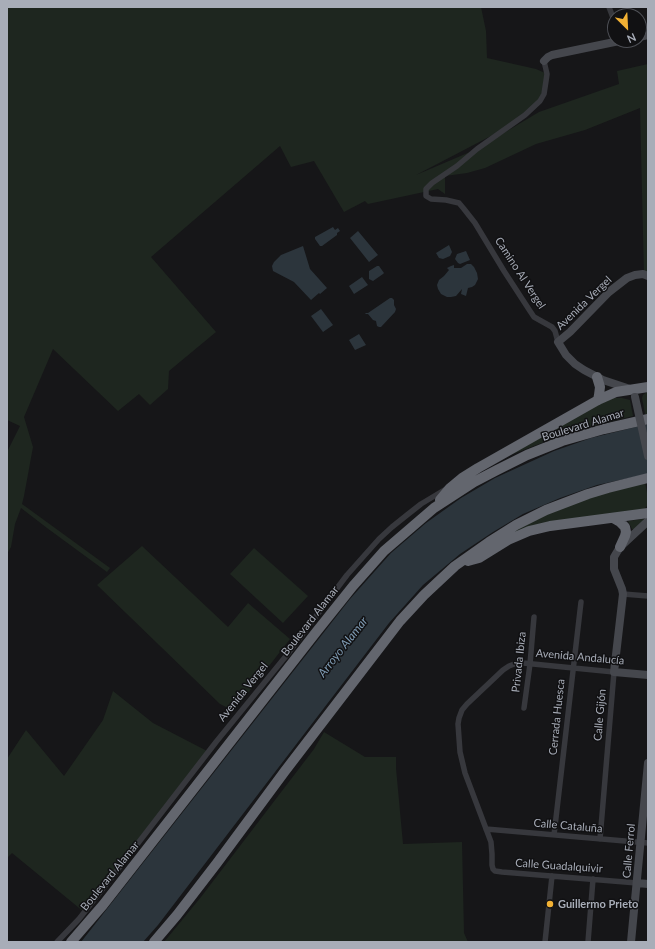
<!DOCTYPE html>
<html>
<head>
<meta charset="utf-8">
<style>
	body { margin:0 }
	#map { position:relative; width:655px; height:949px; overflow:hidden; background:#161618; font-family:Lato,sans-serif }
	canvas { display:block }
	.frame { position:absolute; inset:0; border:8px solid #a8adb8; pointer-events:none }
	.north { position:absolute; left:607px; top:8px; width:40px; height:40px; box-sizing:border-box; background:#111113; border:1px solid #4d4f55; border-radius:50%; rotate:156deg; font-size:11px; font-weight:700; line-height:16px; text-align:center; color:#a8adb8 }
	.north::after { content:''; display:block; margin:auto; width:14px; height:18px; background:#f2b134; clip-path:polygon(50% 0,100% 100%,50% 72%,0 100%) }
</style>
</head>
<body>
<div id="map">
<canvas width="655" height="949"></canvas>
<div class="frame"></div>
<div class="north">N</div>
</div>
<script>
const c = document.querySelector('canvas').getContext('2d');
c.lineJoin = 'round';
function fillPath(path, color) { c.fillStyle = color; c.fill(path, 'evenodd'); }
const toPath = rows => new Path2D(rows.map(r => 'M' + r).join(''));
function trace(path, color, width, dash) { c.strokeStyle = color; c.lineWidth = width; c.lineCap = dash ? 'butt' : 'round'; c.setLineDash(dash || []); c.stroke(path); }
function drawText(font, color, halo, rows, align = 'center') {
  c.font = font + ' Lato,sans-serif'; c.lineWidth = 3; c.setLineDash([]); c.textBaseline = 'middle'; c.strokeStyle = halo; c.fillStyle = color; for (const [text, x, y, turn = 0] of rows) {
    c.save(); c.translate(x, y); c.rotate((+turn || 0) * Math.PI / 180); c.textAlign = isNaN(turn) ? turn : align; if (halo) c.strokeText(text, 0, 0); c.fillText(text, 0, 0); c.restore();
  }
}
const green = toPath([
	[7,7,481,7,486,31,487,58,536,69,545,73,546,81,539,101,510,126,416,175,477,149,539,112,619,84,617,71,648,64,648,278,644,276,640,108,585,130,536,144,485,168,467,173,445,176,445,194,438,189,368,204,365,201,344,212,314,161,291,167,280,146,151,257,216,332,169,371,168,389,150,405,139,394,118,411,53,349,24,417,33,447,24,496,22,504,110,568,107,572,47,528,21,508,15,524,11,547,7,554,7,452,20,426,7,420],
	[648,391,648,414,645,414,642,398,643,395],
	[613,398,622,398,630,400,633,416,570,432,508,456,593,407],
	[645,482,648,498,648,505,642,511,548,524,486,548,538,517,578,501],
	[643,519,644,520,634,529,632,529,628,521],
	[142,546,228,627,248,603,290,639,234,711,220,704,97,585],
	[254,548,308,596,283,623,230,574],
	[113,691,153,723,209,752,84,912,12,853,7,858,7,759,26,730,64,776,103,720],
	[324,732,365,757,396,757,396,768,403,844,462,842,464,933,468,942,164,942,201,897,314,749]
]);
const water = toPath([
	[333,227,335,230,338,228,340,231,337,233,337,235,322,246,320,246,315,239,315,237],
	[358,231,378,255,369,262,350,238],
	[449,245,452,252,450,256,443,259,439,258,436,253],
	[303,246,310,269,327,288,320,294,319,293,311,300,294,282,273,271,272,266,274,262,281,255],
	[466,251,470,260,460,264,458,263,455,259,457,254],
	[467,264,471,264,474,267,477,273,478,279,475,285,472,287,468,288,466,296,461,294,462,289,456,296,451,297,447,297,441,294,438,289,437,285,439,280,444,276,449,270,447,268,451,266,454,265,454,268,461,268],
	[377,266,379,266,384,273,383,274,373,281,369,279,369,271],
	[362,277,368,285,354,294,349,286],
	[390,298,392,298,394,300,394,305,396,309,395,312,381,327,379,327,377,326,376,321,373,320,368,314,365,314,366,313,368,313],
	[321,309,333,325,323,332,311,316],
	[359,334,366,345,355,350,349,340],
	[648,424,648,474,597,485,560,498,523,514,493,532,460,554,423,585,389,623,158,925,143,942,81,942,350,599,391,553,426,523,461,498,495,478,554,451,591,438]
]);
const street = toPath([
	[609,7,615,23],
	[544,61,547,74,546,81,544,94,540,101,525,115,477,149,457,166,432,183,426,189,426,196,431,199,446,200,459,203,464,209,475,223,504,271,530,311,534,317,552,327,555,331,558,342],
	[623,594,648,596],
	[524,708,530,664,534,617],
	[486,829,648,843],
	[554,835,581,602],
	[600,839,614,672,523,663,517,663,509,666,503,670,467,704,462,710,459,718,458,724,460,752,465,773,491,842,492,854,492,865,493,869,495,871,502,872,637,883],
	[57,942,79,919,115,873,216,742,286,656,347,575,379,539,392,527,407,515,421,504,446,489],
	[545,942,552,876],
	[588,942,593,879]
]);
const secondary = toPath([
	[639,37,648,35],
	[544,61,548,57,552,55,624,40],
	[630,389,603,380,584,370,575,364,566,355,558,342,570,332,609,292,627,278,635,275,643,274,648,276],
	[648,521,620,547,614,557,614,569,622,589,623,594,614,672,648,675],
	[637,883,648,884],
	[631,942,648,763]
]);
const highway = toPath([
	[597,377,600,387,599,395,598,400],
	[440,500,450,488,462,478,478,468,598,400,616,392,648,387],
	[613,518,620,522,625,527,626,532,625,536,620,547],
	[468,561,479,558,508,540,529,531,550,526,648,513],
	[71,942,103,905,317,631,353,586,384,551,434,508,474,482,497,470,527,455,562,441,604,429,648,419],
	[154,942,177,915,217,863,285,771,400,621,424,595,455,566,489,542,516,525,546,510,588,494,608,488,648,478]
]);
const secondaryBridge = toPath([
	[635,397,648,456]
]);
const markers = [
	[550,904,4,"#f2b134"]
];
const streetNames = [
	["Camino Al Vergel",520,273,57],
	["Avenida Vergel",584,303,-44],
	["Boulevard Alamar",583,425,-17],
	["Boulevard Alamar",310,621,-52],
	["Avenida Andalucía",580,657,5],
	["Privada Ibiza",519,662,-84],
	["Avenida Vergel",243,692,-51],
	["Calle Gijón",600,715,-85],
	["Cerrada Huesca",557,717,-84],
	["Calle Cataluña",568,826,5],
	["Calle Ferrol",629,851,-85],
	["Calle Guadalquivir",559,866,4],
	["Boulevard Alamar",110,876,-51]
];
const poiNames = [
	["Guillermo Prieto",558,904]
];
const waterNames = [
	["Arroyo Alamar",343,647,-52]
];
fillPath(green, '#1e261f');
fillPath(water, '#2c353c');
trace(street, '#37383d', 5.5);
trace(secondary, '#45474d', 8);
trace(highway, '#63666e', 10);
trace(secondaryBridge, '#45474d', 8);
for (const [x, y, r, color] of markers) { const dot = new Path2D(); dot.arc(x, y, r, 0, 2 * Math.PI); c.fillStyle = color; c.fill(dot); trace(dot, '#111113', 1.5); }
drawText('11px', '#a8adb8', '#111113', streetNames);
drawText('bold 11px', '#a8adb8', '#111113', poiNames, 'left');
drawText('italic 12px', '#7f9bb3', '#111113', waterNames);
</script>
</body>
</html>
